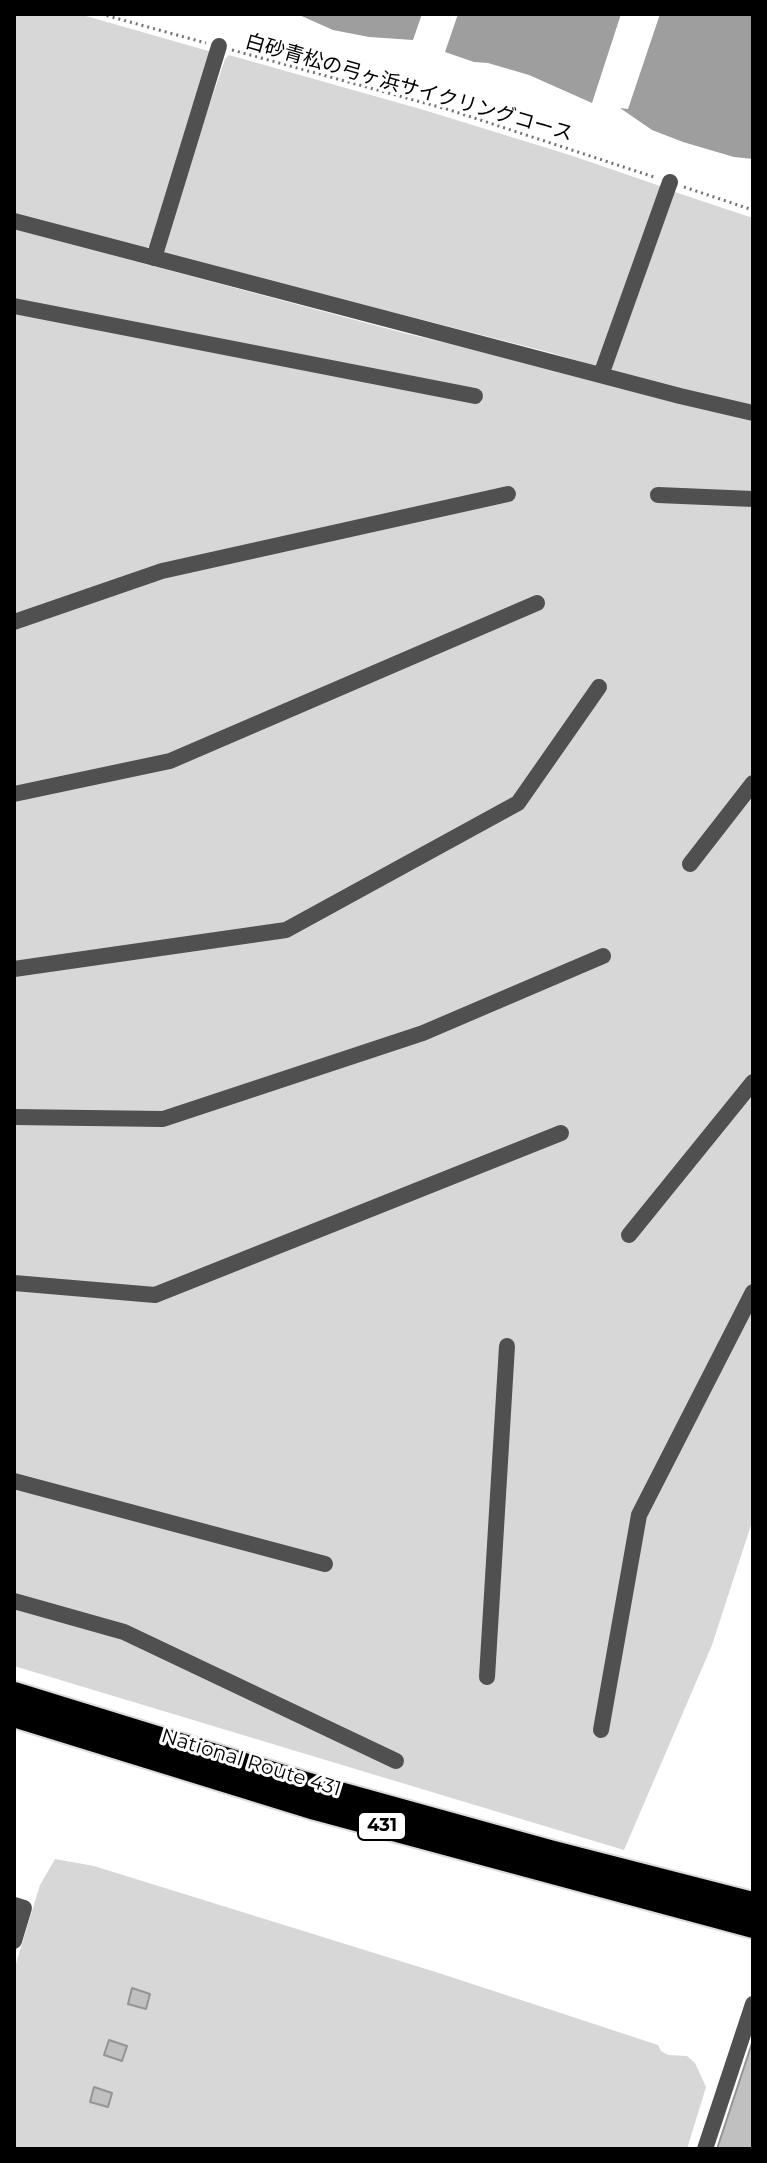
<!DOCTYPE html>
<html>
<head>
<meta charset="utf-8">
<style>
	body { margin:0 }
	#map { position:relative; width:767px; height:2163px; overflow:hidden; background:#fff; font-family:Montserrat,sans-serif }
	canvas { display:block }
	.frame { position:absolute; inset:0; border:16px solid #000; pointer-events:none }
</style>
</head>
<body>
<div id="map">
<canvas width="767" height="2163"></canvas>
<div class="frame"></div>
</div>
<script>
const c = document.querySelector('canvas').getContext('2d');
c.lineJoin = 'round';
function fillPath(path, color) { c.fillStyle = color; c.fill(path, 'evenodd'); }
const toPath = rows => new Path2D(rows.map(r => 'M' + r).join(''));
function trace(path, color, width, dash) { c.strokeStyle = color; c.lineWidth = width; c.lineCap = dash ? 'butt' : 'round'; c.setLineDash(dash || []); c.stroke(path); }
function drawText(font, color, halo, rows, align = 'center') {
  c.font = font + ' Montserrat,"Noto Sans JP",sans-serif'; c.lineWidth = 6; c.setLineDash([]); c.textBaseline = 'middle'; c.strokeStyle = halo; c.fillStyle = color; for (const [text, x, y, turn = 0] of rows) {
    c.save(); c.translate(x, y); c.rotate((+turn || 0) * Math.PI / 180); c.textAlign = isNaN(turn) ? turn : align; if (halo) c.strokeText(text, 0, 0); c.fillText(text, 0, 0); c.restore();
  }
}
const green = toPath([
	[14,14,79,14,212,52,151,246,146,248,14,215],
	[229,55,424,110,573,156,663,187,597,367,552,353,162,253,162,246,225,59],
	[675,192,753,218,753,408,613,371,611,367],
	[14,229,404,333,753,417,753,1519,712,1645,624,1850,14,1666],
	[55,1859,94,1866,442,1974,658,2045,661,2051,668,2055,687,2056,695,2063,706,2087,687,2149,14,2149,14,1970,40,1885]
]);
const water = toPath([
	[297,14,422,14,413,40,369,37,333,30],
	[458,14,621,14,592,103,529,75,488,63,474,62,445,52],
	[660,14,753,14,753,159,734,157,683,142,652,130,620,108,628,109]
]);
const building = toPath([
	[132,1988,150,1994,146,2009,128,2004,132,1988],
	[109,2040,127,2046,122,2061,104,2055,109,2040],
	[753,2040,753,2149,717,2149,753,2040],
	[94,2087,112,2093,108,2107,90,2102,94,2087]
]);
const path = toPath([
	[101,14,206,43],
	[232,50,450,110,654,177],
	[684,187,753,210]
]);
const minor = toPath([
	[14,221,680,396,753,413],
	[154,258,219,46],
	[14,306,475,396],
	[601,375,670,182],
	[658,495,753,499],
	[14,622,162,571,508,494],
	[14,794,170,761,537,603],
	[690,864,753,783],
	[14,969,286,930,518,803,599,687],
	[14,1117,163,1119,423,1033,603,956],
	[629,1235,753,1082],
	[14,1283,155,1295,561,1133],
	[14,1481,325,1564],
	[14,1601,124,1632,396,1761],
	[487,1677,507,1346],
	[601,1730,639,1515,753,1292],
	[14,1905,24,1908,14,1941],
	[705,2149,753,2004]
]);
const highway = toPath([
	[14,1694,322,1789,550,1852,753,1904],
	[14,1715,315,1808,753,1926]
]);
const shields = [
	[382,1826,48]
];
const shieldNames = [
	["431",382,1826]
];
const streetNames = [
	["白砂青松の弓ヶ浜サイクリングコース",409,88,16],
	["National Route 431",251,1763,17]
];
fillPath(green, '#d7d7d7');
fillPath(water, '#9e9e9e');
fillPath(building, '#c0c0c0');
trace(building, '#949494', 2);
trace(highway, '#dbdbdb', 28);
trace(path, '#727272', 3, [2, 4]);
trace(minor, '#505050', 16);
trace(highway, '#000', 24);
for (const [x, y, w] of shields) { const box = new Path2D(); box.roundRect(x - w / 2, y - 14, w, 28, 6); c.fillStyle = '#fff'; c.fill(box); trace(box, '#000', 2); }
drawText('bold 18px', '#000', null, shieldNames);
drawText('20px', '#000', '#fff', streetNames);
</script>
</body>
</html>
